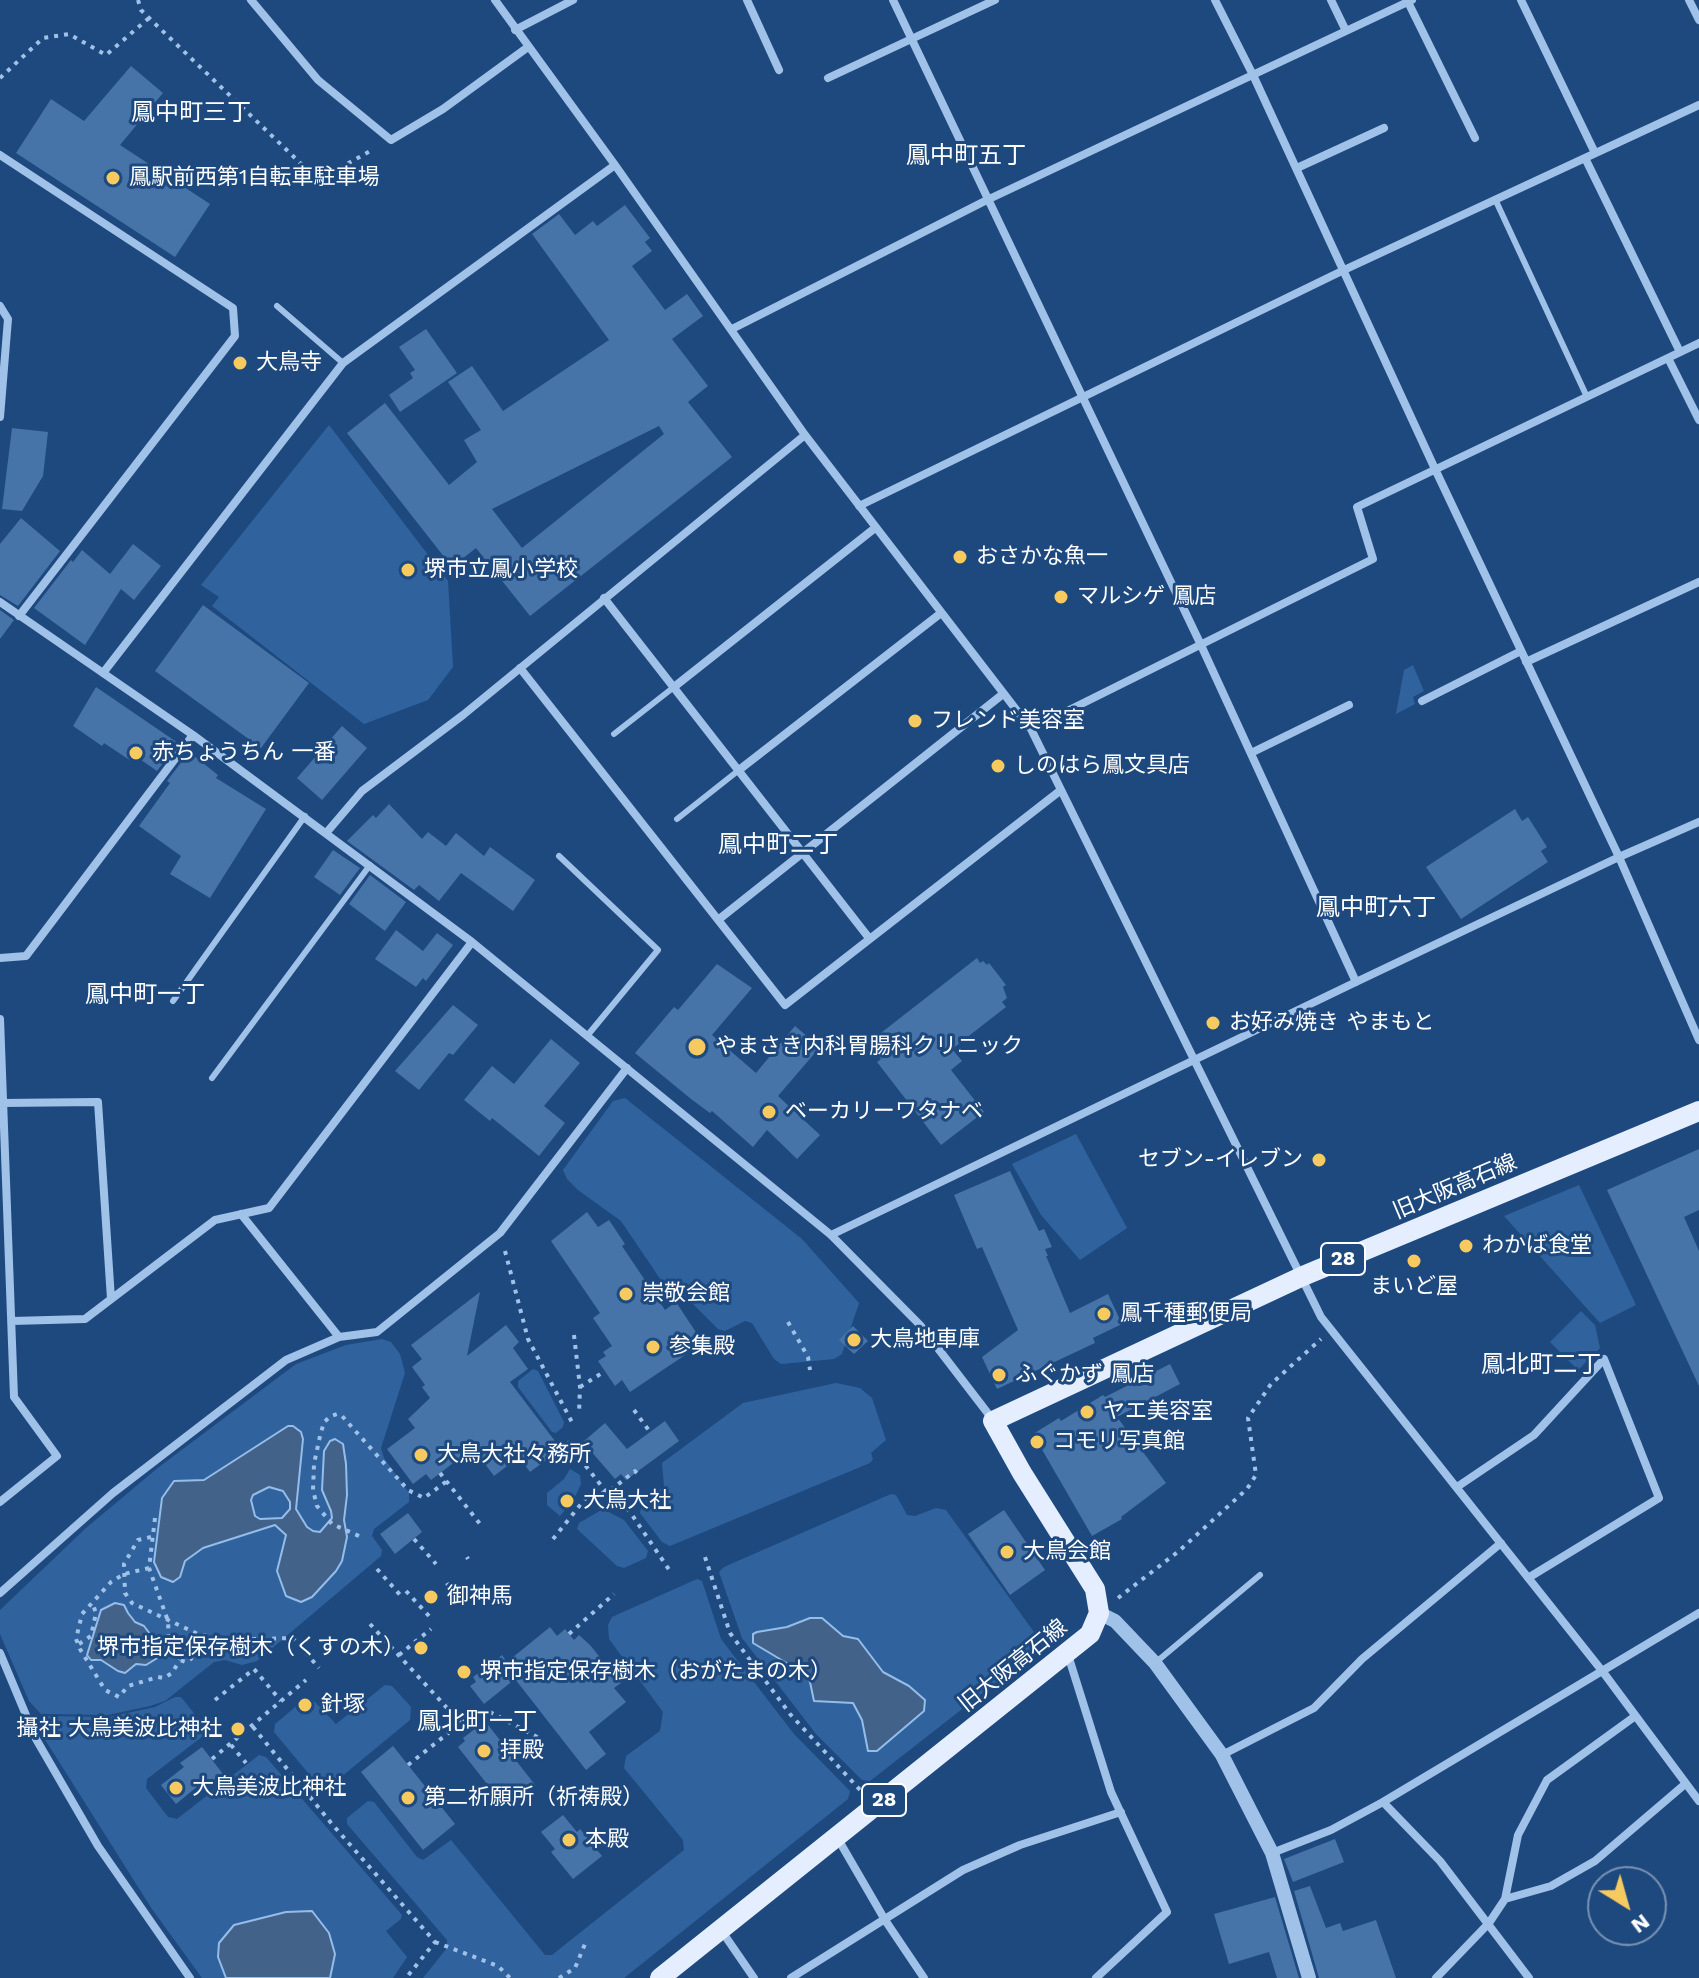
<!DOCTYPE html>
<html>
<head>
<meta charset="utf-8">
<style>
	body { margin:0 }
	#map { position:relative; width:1699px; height:1978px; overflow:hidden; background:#1e497e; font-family:"Work Sans",sans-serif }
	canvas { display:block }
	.north { position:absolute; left:1587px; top:1866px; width:80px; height:80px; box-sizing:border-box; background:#1e497e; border:2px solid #7892b2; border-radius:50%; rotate:143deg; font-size:22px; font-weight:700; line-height:32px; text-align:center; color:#fff }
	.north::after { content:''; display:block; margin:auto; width:28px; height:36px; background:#f7ca60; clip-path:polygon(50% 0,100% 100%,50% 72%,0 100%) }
</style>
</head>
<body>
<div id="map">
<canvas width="1699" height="1978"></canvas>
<div class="north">N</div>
</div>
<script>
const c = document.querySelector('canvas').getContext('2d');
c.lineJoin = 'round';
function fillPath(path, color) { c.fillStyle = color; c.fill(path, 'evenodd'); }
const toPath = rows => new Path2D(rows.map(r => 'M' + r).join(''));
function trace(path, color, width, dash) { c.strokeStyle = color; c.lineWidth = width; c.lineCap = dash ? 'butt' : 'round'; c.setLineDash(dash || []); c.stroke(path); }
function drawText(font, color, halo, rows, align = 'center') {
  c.font = font + ' "Work Sans","Noto Sans JP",sans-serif'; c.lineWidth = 6; c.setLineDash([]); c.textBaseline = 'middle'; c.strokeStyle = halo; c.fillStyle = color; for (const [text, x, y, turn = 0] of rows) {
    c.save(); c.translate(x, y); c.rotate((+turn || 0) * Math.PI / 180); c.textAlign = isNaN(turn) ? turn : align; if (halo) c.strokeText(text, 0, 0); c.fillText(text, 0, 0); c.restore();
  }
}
const green = toPath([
	[329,425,448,581,453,667,428,700,364,724,212,606,219,597,201,585],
	[1413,665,1424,691,1413,697,1415,704,1396,714,1404,670],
	[625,1098,802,1239,859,1303,842,1354,834,1359,781,1364,774,1359,752,1323,745,1321,725,1331,718,1329,685,1296,669,1292,621,1221,578,1190,567,1179,563,1170,613,1101],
	[1076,1134,1127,1228,1080,1260,1041,1215,1012,1164],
	[1579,1185,1636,1305,1600,1323,1504,1216],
	[1581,1311,1595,1325,1600,1348,1578,1370,1550,1342],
	[382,1339,391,1342,400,1354,405,1373,381,1448,384,1458,409,1493,409,1502,374,1529,372,1536,382,1550,381,1556,257,1661,242,1665,225,1660,214,1662,165,1701,150,1706,108,1715,41,1714,29,1701,0,1634,0,1610,86,1528,159,1467,296,1364,346,1345],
	[533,1369,538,1371,564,1422,563,1427,556,1433,552,1432,518,1387,518,1381],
	[836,1383,860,1388,872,1398,886,1440,871,1453,873,1459,870,1463,670,1546,662,1542,640,1513,642,1504,664,1486,662,1463,743,1403],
	[570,1469,580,1475,581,1484,574,1499,560,1516,547,1505,547,1493,564,1479],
	[891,1494,896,1495,907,1515,915,1516,936,1508,946,1510,1039,1639,1039,1649,870,1781,862,1780,816,1734,742,1638,719,1572,724,1567],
	[603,1509,624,1520,648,1551,646,1558,624,1568,617,1566,577,1529,579,1523],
	[697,1579,702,1581,721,1639,794,1734,850,1791,848,1799,624,1978,423,1978,447,1948,447,1940,347,1824,347,1818,368,1801,374,1802,417,1857,423,1860,451,1840,545,1955,552,1955,684,1850,683,1840,624,1768,626,1756,660,1731,663,1712,609,1639,608,1625,612,1617],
	[385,1685,392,1686,411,1707,410,1720,329,1787,319,1786,274,1732,275,1724,306,1698,312,1699,336,1724],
	[175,1697,181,1697,205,1727,203,1736,147,1779,146,1788,168,1817,177,1819,259,1755,266,1757,402,1915,401,1919,386,1931,407,1957,393,1978,202,1978,152,1909,39,1730,40,1720,46,1716,109,1717,155,1707]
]);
const water = toPath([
	[288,1426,293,1426,301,1432,303,1439,296,1509,307,1527,313,1531,320,1532,332,1518,331,1511,322,1490,324,1451,330,1441,335,1439,343,1444,346,1464,347,1495,344,1520,347,1537,342,1561,336,1571,312,1597,301,1602,286,1596,277,1571,286,1535,275,1525,203,1548,185,1561,180,1577,173,1582,161,1577,154,1562,162,1498,174,1481,204,1480,288,1426],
	[269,1487,283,1491,290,1502,290,1509,282,1518,260,1519,255,1516,251,1500,253,1495,269,1487],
	[115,1603,124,1605,128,1613,135,1622,144,1626,162,1650,159,1657,146,1665,136,1664,125,1673,118,1671,101,1660,91,1660,87,1655,101,1610,115,1603],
	[810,1618,822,1618,843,1636,858,1639,883,1672,909,1686,925,1700,924,1711,877,1751,868,1751,862,1720,853,1703,814,1701,810,1682,805,1674,753,1643,753,1634,757,1632,787,1627,810,1618],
	[312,1911,329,1933,335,1954,330,1978,226,1978,218,1957,219,1943,234,1925,286,1912,312,1911]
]);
const building = toPath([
	[131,66,163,93,120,145,210,204,175,257,16,153,51,99,84,121],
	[625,205,650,238,645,242,652,251,632,266,665,310,687,294,703,316,672,339,708,386,688,402,732,457,530,616,476,548,452,567,347,433,385,403,449,485,477,462,464,440,481,430,448,382,472,366,503,411,609,340,532,234,559,214,575,235,593,221,597,226],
	[659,426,664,434,522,548,492,509],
	[426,329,457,373,400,412,389,395,413,378,410,373,415,370,399,347],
	[12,428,48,432,43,476,22,511,2,509],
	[21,518,60,551,18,606,0,595,0,544],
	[133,544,161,566,134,600,121,589,85,645,34,608,71,560,73,562,82,550,110,574],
	[203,605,309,683,261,748,155,671],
	[0,610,14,620,0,639],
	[96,687,178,743,157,771,134,755,131,761,104,743,102,746,73,726],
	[342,726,367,748,322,800,297,778],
	[189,752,218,775,216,778,266,809,210,898,170,874,181,856,139,826,170,783,167,781],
	[389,804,422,839,428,832,446,846,456,833,484,856,490,847,535,880,513,911,461,873,439,901,419,885,414,890,347,841,373,815,376,818],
	[1515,809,1522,821,1528,817,1547,847,1541,851,1548,862,1461,919,1426,867],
	[333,850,360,868,340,895,314,877],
	[370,875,406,902,385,931,349,904],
	[396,930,423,951,437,933,453,945,426,981,423,978,416,987,375,959],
	[977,958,980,963,983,961,987,965,989,963,1006,985,1003,987,1007,998,1002,1002,1006,1007,952,1049,962,1061,951,1070,984,1112,941,1145,877,1062,881,1059,868,1043],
	[717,964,752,988,712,1035,756,1073,795,1026,820,1047,778,1096,820,1135,797,1159,767,1130,753,1147,712,1111,710,1113,691,1099,635,1053,674,1007,678,1010],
	[453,1005,478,1025,453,1055,449,1053,419,1090,395,1071],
	[551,1039,580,1063,544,1106,565,1123,539,1156,492,1118,490,1121,464,1100,492,1066,514,1084],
	[1699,1149,1699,1210,1684,1217,1699,1251,1699,1386,1607,1190],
	[1010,1171,1039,1231,1044,1229,1052,1247,1045,1249,1048,1256,1046,1256,1070,1313,1108,1294,1122,1324,1093,1338,1095,1343,997,1389,982,1357,1018,1330,982,1247,977,1249,954,1195],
	[587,1212,598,1227,609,1220,625,1244,622,1246,665,1310,676,1302,703,1343,630,1392,622,1380,615,1386,598,1361,606,1356,603,1352,612,1346,593,1318,600,1313,551,1241],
	[480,1292,467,1356,506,1325,519,1342,513,1348,528,1369,510,1382,561,1449,530,1472,519,1457,494,1476,473,1448,431,1480,426,1474,413,1484,387,1449,415,1428,408,1419,430,1398,422,1387,425,1385,412,1367,422,1359,411,1345],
	[853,1326,868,1341,854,1354,839,1340],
	[1170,1364,1180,1384,1117,1417,1166,1483,1121,1517,1122,1519,1092,1536,1033,1434,1059,1418,1061,1421,1103,1395,1105,1397],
	[665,1421,679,1441,626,1480,621,1474,615,1479,583,1442,605,1423,627,1449],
	[1004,1510,1045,1570,1010,1595,968,1534],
	[408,1513,422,1532,395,1554,380,1534],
	[550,1627,557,1636,565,1629,574,1640,579,1635,590,1645,621,1683,614,1688,626,1702,589,1732,606,1754,586,1770,515,1679,484,1704,470,1686,476,1682,473,1677,502,1655,507,1662],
	[485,1721,536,1786,510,1806,501,1795,498,1798,458,1747,465,1741,463,1738],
	[393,1746,455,1824,423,1850,361,1772],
	[202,1747,223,1774,201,1790,198,1786,176,1804,161,1785,184,1767,180,1763],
	[563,1815,577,1832,580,1829,602,1856,573,1879,551,1852,555,1849,541,1832],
	[1335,1839,1344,1862,1293,1882,1284,1859],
	[1310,1886,1326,1928,1340,1923,1343,1931,1376,1920,1396,1978,1319,1978,1294,1891],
	[1275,1897,1299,1978,1277,1978,1269,1952,1229,1964,1214,1914]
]);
const path = toPath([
	[138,0,141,10,149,18,318,180,374,149],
	[0,78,43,38,69,34,106,55,149,18],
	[505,1251,528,1339,574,1426],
	[788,1322,808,1357,810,1370],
	[574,1335,580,1387,579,1414],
	[580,1387,605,1371],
	[634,1410,650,1432],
	[567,1442,607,1493,626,1506,670,1571],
	[440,1473,480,1524],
	[155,1518,149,1568,168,1621,169,1644,180,1660,186,1662,191,1659,198,1634],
	[359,1536,332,1524,317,1506,313,1490,314,1464,320,1436,324,1422,331,1416,337,1414,342,1416,408,1490,424,1498,447,1481],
	[151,1537,138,1540,124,1564,125,1593,132,1603,198,1634,226,1640,293,1638,319,1668],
	[414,1539,436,1564],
	[553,1539,589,1494,607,1493,635,1471,640,1477],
	[467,1557,468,1559],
	[705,1557,730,1633,790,1714,861,1791],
	[149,1568,124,1574,111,1582,82,1614,76,1639,80,1649,105,1690,119,1697,128,1686,158,1677,164,1678,172,1673,180,1660],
	[377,1569,401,1596],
	[447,1583,448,1585],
	[406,1591,429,1616],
	[1118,1598,1179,1551,1247,1489,1256,1475,1248,1418,1271,1384,1321,1339],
	[370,1624,470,1733],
	[569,1634,614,1594],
	[79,1644,91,1636,96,1613,92,1602],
	[399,1655,431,1629],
	[215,1700,254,1669,281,1701],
	[253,1727,332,1824,435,1942,406,1978],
	[231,1745,246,1763],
	[212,1759,306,1680],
	[408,1765,461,1723,486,1710,539,1738],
	[435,1942,498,1966,510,1978],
	[559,1978,575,1968,585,1944]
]);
const service = toPath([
	[1495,199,1587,397],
	[277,306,343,363],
	[614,734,674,687],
	[677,819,739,770],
	[559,856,658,950,587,1036],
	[173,1001,305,816],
	[212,1078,370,865],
	[1155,1663,1260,1575]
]);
const minor = toPath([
	[251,0,318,80,391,140,443,109,528,47],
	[495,0,615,165,805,435,1031,729,1321,1317,1603,1672,1699,1801],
	[747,0,779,70],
	[893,0,1200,643,1356,982],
	[1215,0,1253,75,1435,469,1619,857,1699,1040],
	[1331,0,1346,31],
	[1521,0,1595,153],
	[1689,0,1699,20],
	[1408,2,1475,138],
	[515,30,573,0],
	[828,78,995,0],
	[0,155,233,308,235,336,19,616],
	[1585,158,1680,352],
	[1297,168,1384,128],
	[0,306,8,319,0,417],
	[732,329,987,200,1412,0],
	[1668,358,1699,420],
	[859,506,1344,270,1699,105],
	[604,598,869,938],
	[0,602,193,735,472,942,831,1235,920,1325,993,1420],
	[1526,662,1699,582],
	[520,668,785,1005,1061,790],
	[103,673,343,363,615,165],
	[674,687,875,528],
	[1422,701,1521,651],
	[1031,729,1373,559,1357,507,1699,343],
	[1251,753,1349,705],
	[739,770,941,613],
	[327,832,362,791,463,715,805,435],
	[718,920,1003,694],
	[0,958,26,956,193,735],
	[0,1019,14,1397,57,1456,0,1502],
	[2,1103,98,1102,111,1299],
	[241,1214,339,1337],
	[831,1235,1356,982,1619,857,1699,822],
	[12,1321,85,1319,215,1220,269,1208,472,942],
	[1457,1487,1534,1435,1604,1359,1659,1498,1528,1578],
	[0,1593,113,1493,286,1360,339,1337,377,1332,500,1233,627,1068],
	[0,1653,36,1739,98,1846,190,1978],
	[1068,1655,1111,1792,1167,1912,1096,1978],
	[1222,1755,1314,1708,1362,1659,1501,1543],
	[1383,1802,1440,1861,1529,1978],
	[838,1839,885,1920,924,1978],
	[1272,1853,1331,1830,1383,1802,1699,1613],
	[1505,1899,1518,1835,1547,1780,1634,1717],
	[721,1930,754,1978],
	[791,1978,963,1870,1020,1845,1121,1812],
	[1436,1978,1489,1923,1505,1899,1551,1886,1595,1861,1684,1785]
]);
const tertiary = toPath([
	[1099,1613,1115,1621,1155,1663,1222,1755,1272,1853,1309,1978]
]);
const primary = toPath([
	[660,1978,1090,1634,1099,1613,1095,1589,1022,1473,993,1421,1303,1276,1699,1111]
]);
const markers = [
	[113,178,8,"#f7ca60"],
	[240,363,8,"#f7ca60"],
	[960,557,8,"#f7ca60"],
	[408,570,8,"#f7ca60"],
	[1061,597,8,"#f7ca60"],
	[915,721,8,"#f7ca60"],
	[136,753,8,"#f7ca60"],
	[998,766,8,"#f7ca60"],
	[1213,1023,8,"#f7ca60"],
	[697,1047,10,"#f7ca60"],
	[769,1112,8,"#f7ca60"],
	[1319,1160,8,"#f7ca60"],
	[1466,1246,8,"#f7ca60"],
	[1414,1261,8,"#f7ca60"],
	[626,1294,8,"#f7ca60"],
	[1104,1314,8,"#f7ca60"],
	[854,1340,8,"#f7ca60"],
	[653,1347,8,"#f7ca60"],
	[999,1375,8,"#f7ca60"],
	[1087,1412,8,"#f7ca60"],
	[1037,1442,8,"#f7ca60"],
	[421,1455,8,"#f7ca60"],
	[567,1501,8,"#f7ca60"],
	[1007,1552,8,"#f7ca60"],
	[431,1597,8,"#f7ca60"],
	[421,1648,8,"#f7ca60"],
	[464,1672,8,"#f7ca60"],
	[305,1705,8,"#f7ca60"],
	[238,1729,8,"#f7ca60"],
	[484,1751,8,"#f7ca60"],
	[176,1788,8,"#f7ca60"],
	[408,1798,8,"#f7ca60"],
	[569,1840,8,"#f7ca60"]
];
const shields = [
	[1343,1259,44],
	[884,1800,44]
];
const shieldNames = [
	["28",1343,1259],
	["28",884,1800]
];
const poiNames = [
	["鳳駅前西第1自転車駐車場",129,178],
	["大鳥寺",256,363],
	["おさかな魚一",976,557],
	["堺市立鳳小学校",424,570],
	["マルシゲ 鳳店",1077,597],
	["フレンド美容室",931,721],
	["赤ちょうちん 一番",152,753],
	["しのはら鳳文具店",1014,766],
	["お好み焼き やまもと",1229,1023],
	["やまさき内科胃腸科クリニック",715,1047],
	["ベーカリーワタナベ",785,1112],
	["セブン-イレブン",1303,1160,"right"],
	["わかば食堂",1482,1246],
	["まいど屋",1414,1287,"center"],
	["崇敬会館",642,1294],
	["鳳千種郵便局",1120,1314],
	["大鳥地車庫",870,1340],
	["参集殿",669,1347],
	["ふぐかず 鳳店",1015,1375],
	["ヤエ美容室",1103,1412],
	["コモリ写真館",1053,1442],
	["大鳥大社々務所",437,1455],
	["大鳥大社",583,1501],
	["大鳥会館",1023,1552],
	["御神馬",447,1597],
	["堺市指定保存樹木（くすの木）",405,1648,"right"],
	["堺市指定保存樹木（おがたまの木）",480,1672],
	["針塚",321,1705],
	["攝社 大鳥美波比神社",222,1729,"right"],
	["拝殿",500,1751],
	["大鳥美波比神社",192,1788],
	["第二祈願所（祈祷殿）",424,1798],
	["本殿",585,1840]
];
const streetNames = [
	["旧大阪高石線",1455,1187,-23],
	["旧大阪高石線",1013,1666,-39]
];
const neighbourhoodNames = [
	["鳳中町三丁",191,113],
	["鳳中町五丁",966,156],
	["鳳中町二丁",778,845],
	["鳳中町六丁",1376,908],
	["鳳中町一丁",145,995],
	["鳳北町二丁",1541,1365],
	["鳳北町一丁",477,1722]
];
fillPath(green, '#30639d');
fillPath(water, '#426289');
trace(water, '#95bdea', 2);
fillPath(building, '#4673a8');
trace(path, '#a1c2e8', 4, [4, 6]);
trace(service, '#a1c2e8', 6);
trace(minor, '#a1c2e8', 8);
trace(tertiary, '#a1c2e8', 14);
trace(primary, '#e4eefe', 20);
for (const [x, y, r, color] of markers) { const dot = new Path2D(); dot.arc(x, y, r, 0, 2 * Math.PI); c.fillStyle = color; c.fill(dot); trace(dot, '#1e497e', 3); }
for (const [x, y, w] of shields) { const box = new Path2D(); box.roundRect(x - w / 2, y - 16, w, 32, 6); c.fillStyle = '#1e497e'; c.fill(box); trace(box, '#fff', 2); }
drawText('bold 20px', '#fff', null, shieldNames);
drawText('22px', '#fff', '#1e497e', poiNames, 'left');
drawText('22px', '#fff', '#1e497e', streetNames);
drawText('24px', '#fff', '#1e497e', neighbourhoodNames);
</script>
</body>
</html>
